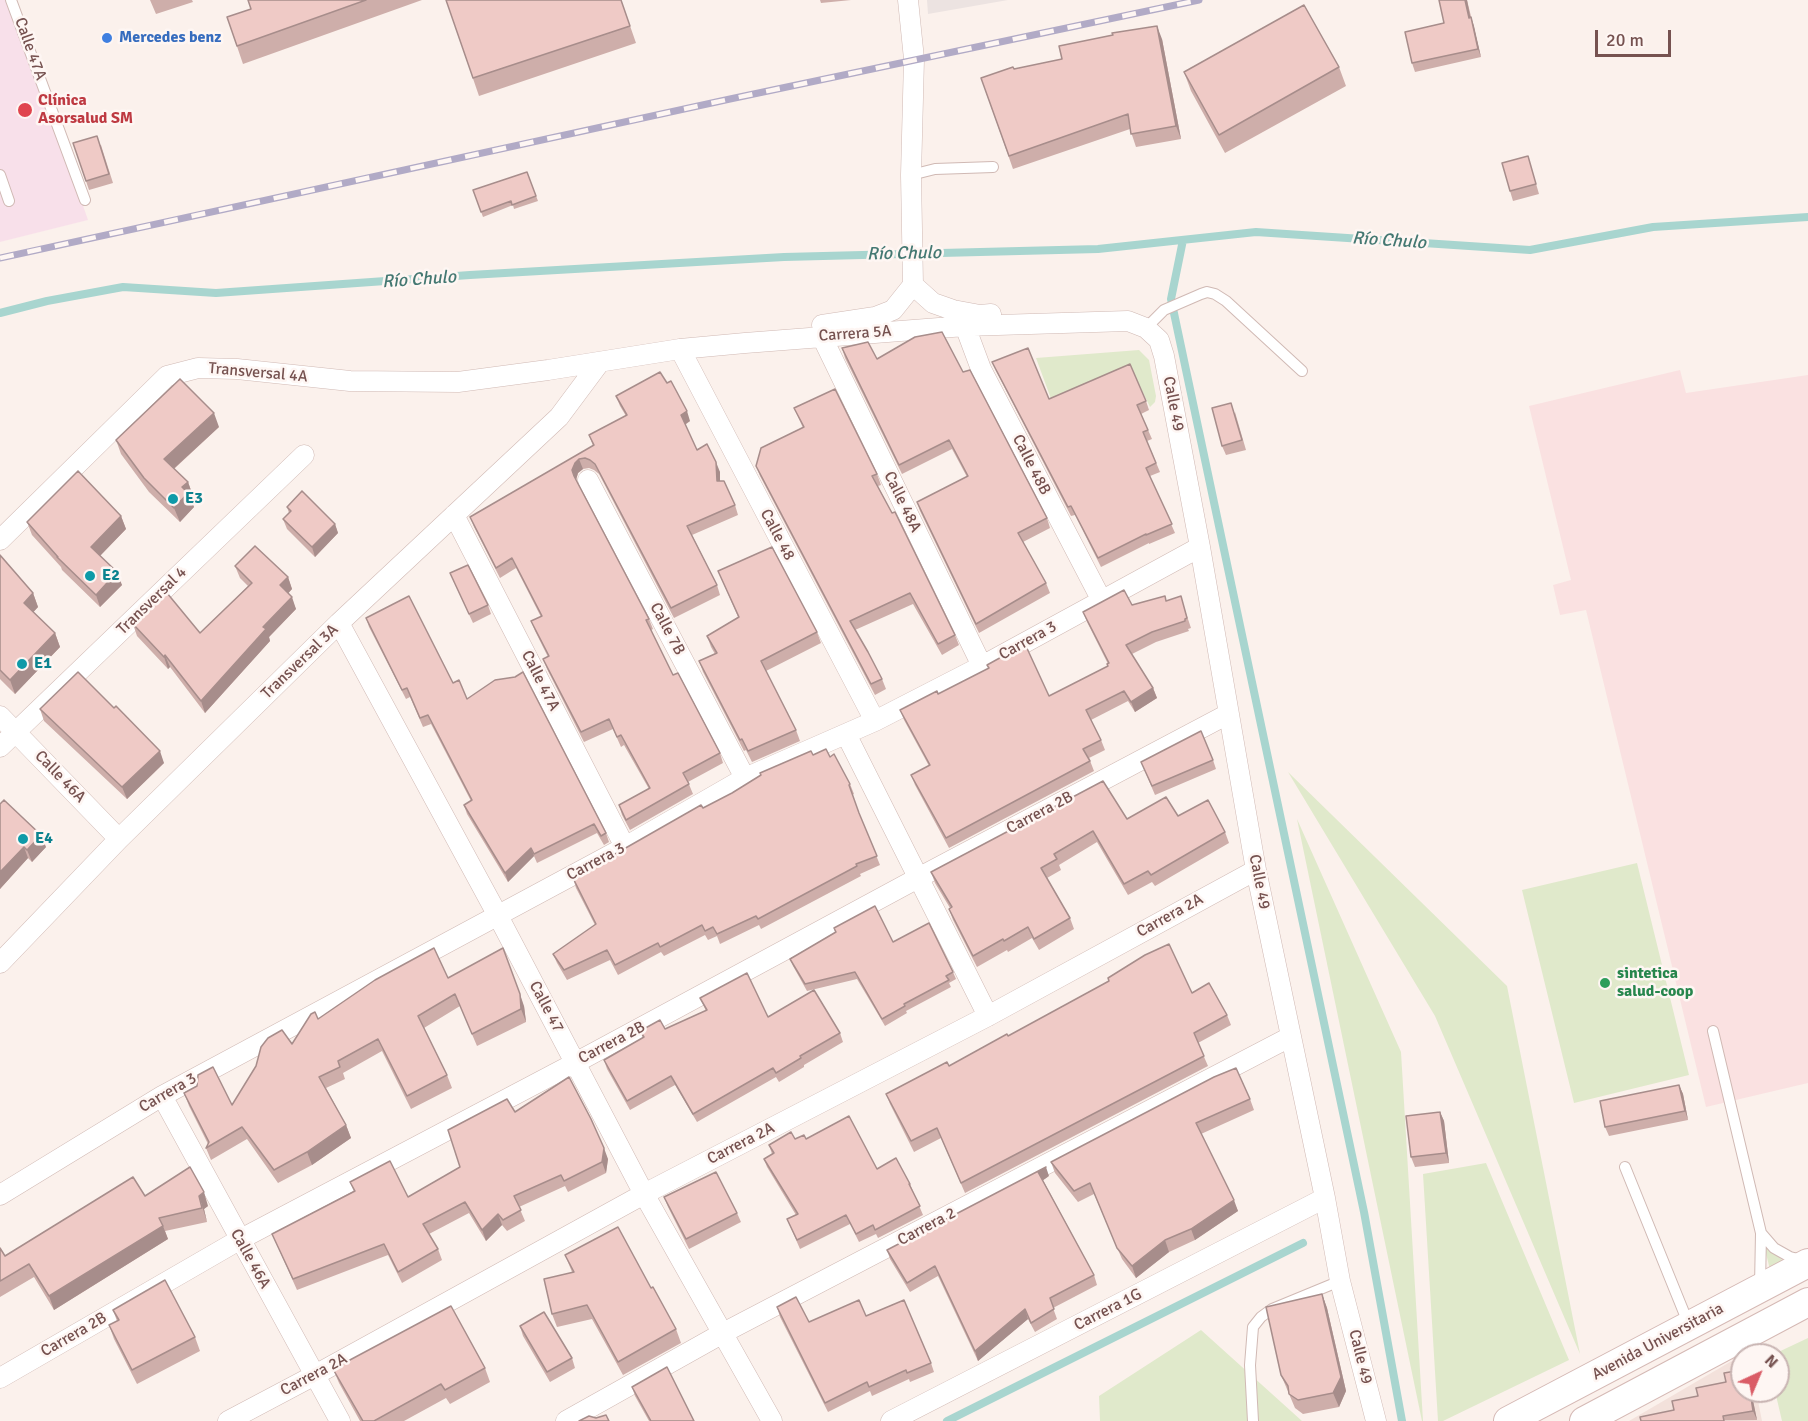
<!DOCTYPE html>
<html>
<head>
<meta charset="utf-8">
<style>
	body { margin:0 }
	#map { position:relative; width:1808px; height:1421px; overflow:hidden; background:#fbf1ec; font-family:Signika,sans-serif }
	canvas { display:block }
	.north { position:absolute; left:1730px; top:1343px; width:60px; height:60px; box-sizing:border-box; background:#fef6f3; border:2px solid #c8b4b2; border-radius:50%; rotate:44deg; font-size:16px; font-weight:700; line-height:24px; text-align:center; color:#765250 }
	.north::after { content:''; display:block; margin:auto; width:21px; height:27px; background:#da5c66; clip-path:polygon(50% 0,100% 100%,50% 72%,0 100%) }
	.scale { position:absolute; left:1595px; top:30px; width:76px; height:27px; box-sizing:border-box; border:3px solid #765250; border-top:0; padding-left:8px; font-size:18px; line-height:21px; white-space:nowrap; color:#765250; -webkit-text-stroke:4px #fef6f3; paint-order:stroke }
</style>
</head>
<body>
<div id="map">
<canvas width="1808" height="1421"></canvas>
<div class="north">N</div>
<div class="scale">20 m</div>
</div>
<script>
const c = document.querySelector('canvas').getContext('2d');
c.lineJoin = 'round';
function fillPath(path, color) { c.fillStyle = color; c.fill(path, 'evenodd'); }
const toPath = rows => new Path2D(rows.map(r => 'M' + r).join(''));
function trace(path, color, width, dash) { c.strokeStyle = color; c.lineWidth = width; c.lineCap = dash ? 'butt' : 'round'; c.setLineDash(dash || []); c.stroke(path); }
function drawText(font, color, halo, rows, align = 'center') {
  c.font = font + ' Signika,sans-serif'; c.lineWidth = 5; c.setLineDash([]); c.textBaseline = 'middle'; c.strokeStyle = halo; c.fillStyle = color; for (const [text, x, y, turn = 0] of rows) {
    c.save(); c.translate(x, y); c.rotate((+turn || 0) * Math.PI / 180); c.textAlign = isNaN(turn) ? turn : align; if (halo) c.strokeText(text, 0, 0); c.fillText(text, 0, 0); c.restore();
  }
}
const residential = toPath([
	[1742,1355,1742,1391,1756,1391,1762,1421,1629,1421]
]);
const commercial = toPath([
	[1680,370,1686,393,1808,375,1808,1083,1706,1107,1586,610,1560,615,1553,585,1571,580,1529,406]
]);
const industrial = toPath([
	[927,0,1008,0,928,14]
]);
const medical = toPath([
	[0,0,11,0,88,220,0,242]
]);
const green = toPath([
	[1139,350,1149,360,1156,396,1155,402,1150,407,1133,372,1079,394,1060,423,1036,358],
	[1288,772,1507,986,1580,1354,1435,1016],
	[1297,819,1401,1052,1423,1421,1422,1421],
	[1637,863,1689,1075,1574,1103,1522,890],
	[1486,1163,1569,1360,1443,1421,1438,1421,1423,1174],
	[1763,1241,1791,1269,1772,1278],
	[1201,1330,1302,1421,1100,1421,1099,1396],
	[1808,1338,1808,1421,1782,1421,1775,1391,1778,1391,1778,1355,1772,1355]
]);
const stream = toPath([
	[1183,240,1171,299,1364,1212,1402,1421],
	[0,313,47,301,123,287,216,293,470,275,784,257,1098,249,1256,232,1530,250,1653,227,1808,217],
	[947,1421,1303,1243]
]);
const lane = toPath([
	[11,0,85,200],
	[0,175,9,201],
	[911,175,935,169,993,167],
	[1146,328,1164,310,1201,294,1207,292,1215,294,1226,301,1302,371],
	[1713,1031,1761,1233,1760,1286],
	[1625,1167,1689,1325],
	[1761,1233,1774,1248,1790,1257,1802,1260],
	[1253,1421,1250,1365,1253,1327,1261,1317,1272,1309,1340,1281]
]);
const street = toPath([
	[913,285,933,303,953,310,980,315,991,314],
	[822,325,875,317,893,310,913,285,911,175,914,59,908,0],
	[965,326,981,369,1102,601],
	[822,337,982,666],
	[680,349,875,721],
	[588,480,745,778],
	[454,515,625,847],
	[0,540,167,376,198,368,237,369,350,381,458,382,548,370,680,349,745,343,965,326,1128,321,1146,328,1159,340,1164,356,1200,547,1256,870,1325,1198,1340,1281,1376,1421],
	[339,623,497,914,644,1194,772,1421],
	[0,716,119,839],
	[846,734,988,1016],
	[0,747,304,455],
	[0,963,119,839,339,623,559,417,600,362],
	[162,1096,340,1421],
	[0,1195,162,1096,625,847,745,778,875,721,982,666,1200,547],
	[0,1378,239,1240,575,1063,918,878,1228,714],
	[228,1421,315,1375,644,1194,988,1016,1256,870],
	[566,1421,723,1333,1290,1037],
	[891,1421,1325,1198]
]);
const secondary = toPath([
	[1508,1421,1808,1263],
	[1584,1421,1808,1302]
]);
const rail = toPath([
	[0,258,730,99,1199,0]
]);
const wall = toPath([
	[150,0,192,0,193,2,156,14],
	[248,0,422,0,243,64,227,17,251,9],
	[446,0,621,0,636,43,479,96],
	[820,0,851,0,821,3],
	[1467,0,1481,57,1415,72,1412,63,1444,23],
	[1162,39,1181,139,1136,147,1130,129,1013,169,981,78],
	[1339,67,1346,86,1225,153,1191,91,1184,72],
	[73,143,101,145,113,183,89,190],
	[1528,156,1539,194,1513,201,1510,191],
	[527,172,538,201,514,209,513,205,483,217,473,190],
	[842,348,877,359,963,372,1047,518,1050,528,1023,542,1046,583,1050,593,979,633,920,511,917,502,967,477,952,449,902,474,845,358],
	[992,362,1049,399,1146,401,1149,410,1141,414,1152,439,1147,441,1160,472,1150,476,1175,533,1149,544,1149,543,1101,567,1075,515,1071,516,996,371],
	[616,396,690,421,685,425,697,450,720,472,720,481,735,505,738,515,692,535,717,585,720,595,674,618,599,474,594,470,589,468,583,469,578,473,576,480,649,619,653,629,651,630,673,675,720,753,723,763,688,782,693,794,630,830,622,815,619,805,649,789,624,745,621,747,613,729,584,742,547,669,543,659,548,657,535,631,531,621,541,617,516,568,500,578,474,527,470,517,593,446,589,435,626,416,620,406],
	[794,408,877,474,881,485,878,486,955,635,959,645,942,655,913,604,855,630,882,679,886,689,875,695,760,476,756,466,803,428],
	[1235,412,1246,450,1226,455,1222,446],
	[219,427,174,469,188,482,193,496,190,498,194,507,180,522,149,492,121,454,116,440],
	[287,507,335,524,338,533,315,557,287,529,283,519,289,513],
	[121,516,126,529,100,556,122,585,100,607,62,570,61,567,32,535,27,522],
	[0,555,33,593,38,607,33,612,55,633,60,647,15,694,0,679],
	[235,566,288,577,292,589,288,593,296,609,269,637,270,641,205,713,170,667,168,669,137,636,133,624,200,633,248,586,240,578],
	[718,571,817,632,821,643,766,671,796,730,800,741,752,762,746,750,744,751,703,672,699,661,715,654,711,647,707,636,738,617],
	[450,573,488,605,491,614,473,623,454,582],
	[1167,601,1184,607,1191,628,1188,629,1189,631,1156,642,1132,654,1153,688,1157,698,1135,712,1128,701,1091,720,1101,740,1105,750,1089,758,1094,771,949,848,915,785,911,775,929,766,904,720,900,710,938,694,989,669,987,665,1049,696,1108,666,1108,664,1087,622,1083,612],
	[366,618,453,683,467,699,606,833,609,842,604,845,597,833,537,863,534,856,508,882,467,814,464,805,471,801,431,724,423,727,410,697,406,699,369,627],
	[40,709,164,763,127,799,44,721],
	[813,755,830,757,850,784,854,794,852,795,859,813,880,865,860,874,861,876,761,929,759,925,720,944,717,936,708,940,705,935,664,956,661,952,618,975,610,960,567,980,557,963,553,954,595,925,576,888,573,878,703,808],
	[1213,760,1216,769,1155,795,1141,762],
	[0,804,46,847,32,862,28,858,0,889],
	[1178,816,1225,832,1229,843,1155,886,1152,882,1128,895,1097,842,1059,865,1061,870,1047,878,1070,918,1074,929,1039,950,1032,938,1008,952,1007,950,977,967,953,920,949,909,950,908,935,883,931,872,1127,819],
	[834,928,893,942,953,972,956,979,949,983,951,987,906,1011,907,1013,885,1026,857,979,807,991,793,966,790,959,835,932],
	[448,978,524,1006,526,1022,477,1046,460,1006,424,1028,447,1075,452,1088,411,1109,382,1051,343,1073,345,1079,326,1088,346,1125,351,1138,312,1165,278,1183,247,1139,211,1160,206,1148,208,1144,189,1106,184,1093,232,1105,292,1044,318,1019],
	[1108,978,1192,993,1227,1015,1231,1025,1198,1043,1208,1066,965,1193,941,1138,914,1152,890,1104,886,1094,949,1066,1008,1036,1109,981],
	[700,998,768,1017,840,1033,843,1042,804,1065,804,1067,779,1082,776,1077,697,1122,675,1085,630,1110,607,1069,604,1060,643,1038,640,1031,665,1029,706,1011],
	[1679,1085,1683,1094,1688,1120,1609,1136,1605,1127],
	[1250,1099,1254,1110,1201,1134,1238,1211,1195,1240,1169,1252,1136,1278,1122,1259,1094,1194,1078,1202,1055,1173,1051,1162],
	[515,1112,608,1159,606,1173,568,1192,565,1186,519,1207,525,1221,507,1231,502,1225,486,1241,469,1213,429,1234,438,1249,442,1260,402,1283,388,1255,297,1290,272,1234,354,1192,350,1182,408,1197,460,1167],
	[1440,1112,1444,1121,1449,1163,1415,1167,1411,1157],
	[795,1139,806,1139,910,1184,923,1215,878,1238,876,1234,859,1242,850,1224,800,1249,787,1219,796,1215,767,1167,764,1159,772,1154,769,1145],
	[1049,1176,1043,1180,1094,1275,1097,1285,1053,1308,1057,1319,1035,1332,1028,1319,978,1361,938,1276,910,1292,890,1259,887,1250],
	[145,1196,208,1206,204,1209,207,1222,165,1231,168,1239,54,1310,34,1277,0,1297,0,1248,5,1256],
	[664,1197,737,1213,741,1222,689,1249,668,1207],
	[565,1255,651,1288,676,1329,681,1343,623,1375,592,1319,557,1327,552,1314,572,1272],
	[1322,1294,1327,1308,1346,1391,1339,1407,1303,1414,1295,1408,1281,1375],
	[777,1307,809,1322,866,1316,931,1363,934,1372,910,1382,909,1379,872,1396,870,1391,828,1412,780,1317],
	[113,1310,195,1337,200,1351,137,1384,114,1339,109,1325,117,1321],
	[520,1326,572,1358,575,1368,550,1382,523,1336],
	[485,1368,490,1382,450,1404,446,1398,404,1421,360,1421,339,1383,333,1369],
	[632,1387,694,1421,649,1421,635,1396],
	[1751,1391,1757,1420,1641,1421,1674,1410]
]);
const shadedWall = toPath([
	[1465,0,1467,0,1472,26,1469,18],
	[1471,17,1474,26,1481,57,1478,49],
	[1157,26,1162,39,1181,139,1176,126],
	[687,411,690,421,684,425,681,415],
	[214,413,219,427,169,473,164,459],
	[579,459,583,469,578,473,576,480,577,486,572,470,575,463],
	[716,462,720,472,720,491,717,481],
	[188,482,193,496,190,498,194,507,180,522,174,508,182,487],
	[121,516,126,529,96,560,91,547],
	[335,524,338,533,315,557,312,547],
	[117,572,122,585,100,607,96,595],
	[288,577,292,589,285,597,280,585],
	[33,593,38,607,29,617,24,603],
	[292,597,296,609,269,637,270,641,205,713,201,701,263,627],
	[55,633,60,647,15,694,10,680],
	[165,655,170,667,168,669,164,657],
	[1153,688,1157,698,1135,712,1131,702],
	[160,751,164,763,127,799,122,787],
	[41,835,46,847,32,862,27,850],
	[24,847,28,858,0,889,0,872],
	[531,848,534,856,508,882,505,873],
	[520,994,524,1006,526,1022,521,1009],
	[1679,1085,1683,1094,1688,1120,1685,1111],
	[1440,1112,1444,1121,1449,1163,1446,1153],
	[346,1125,351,1138,312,1165,307,1152],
	[604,1148,608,1159,606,1173,602,1162],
	[1046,1167,1049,1176,1042,1181,1038,1172],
	[204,1192,208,1206,204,1209,207,1222,199,1196],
	[1234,1200,1238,1211,1195,1240,1191,1229],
	[498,1214,502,1225,486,1241,482,1230],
	[163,1226,168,1239,54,1310,49,1296],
	[1165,1240,1169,1252,1136,1278,1132,1266],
	[1322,1294,1327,1308,1346,1391,1339,1407,1333,1393],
	[1025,1309,1028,1319,978,1361,975,1351],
	[1750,1391,1751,1391,1757,1420,1753,1411]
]);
const building = toPath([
	[248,0,366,0,237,46,227,17,251,9,248,0],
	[446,0,621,0,630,26,473,78,446,0],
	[1439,0,1465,0,1469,18,1471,17,1478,49,1412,63,1405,32,1444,23,1439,0],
	[1304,5,1339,67,1219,135,1184,72,1304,5],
	[1157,26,1176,126,1131,134,1128,114,1009,156,981,78,1013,67,1014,69,1062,59,1059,46,1113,35,1112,33,1157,26],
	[97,136,109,174,86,181,73,143,97,136],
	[1528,156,1536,184,1510,191,1502,163,1528,156],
	[527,172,536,196,512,205,511,201,481,212,473,190,527,172],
	[942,332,963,372,970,370,1047,518,1018,533,1046,583,976,624,917,502,968,476,949,440,899,465,842,348,868,342,877,359,915,337,942,332],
	[1028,348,1049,399,1130,364,1146,401,1137,405,1148,430,1143,432,1156,463,1146,468,1172,524,1146,535,1146,534,1098,558,1071,506,1068,507,992,362,1028,348],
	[660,372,667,383,671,381,687,411,681,415,697,450,707,444,716,462,717,481,724,481,735,505,687,526,717,585,671,608,595,464,590,460,585,458,579,459,575,463,572,470,574,476,649,619,646,620,673,675,678,673,720,753,683,773,689,784,626,820,619,805,650,788,621,735,617,737,609,719,581,732,543,659,549,656,531,621,542,616,512,558,496,568,470,517,594,445,589,435,627,415,616,396,660,372],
	[180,379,214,413,164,459,188,482,182,487,188,493,174,508,144,478,116,440,180,379],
	[835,389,877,474,872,476,892,513,895,512,955,635,938,644,910,593,850,621,868,652,882,679,871,684,756,466,761,448,804,427,794,408,835,389],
	[1231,403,1242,440,1222,446,1212,408,1231,403],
	[78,471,121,516,91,547,117,572,96,595,57,557,58,557,27,522,78,471],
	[302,491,335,524,312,547,283,519,291,511,287,507,302,491],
	[255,546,288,577,280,585,292,597,263,627,266,629,201,701,165,655,164,657,133,624,167,593,200,633,252,583,235,566,255,546],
	[772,547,817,632,761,661,796,730,748,751,742,739,740,740,699,661,717,653,707,636,739,617,718,571,772,547],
	[0,555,33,593,24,603,55,633,10,680,0,670,0,555],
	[468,565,488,605,469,614,450,573,468,565],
	[1124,590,1132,605,1165,596,1166,601,1181,596,1187,618,1185,619,1185,621,1152,632,1126,645,1153,688,1131,702,1124,691,1086,710,1101,740,1083,749,1090,761,946,838,911,775,930,765,900,710,937,691,938,694,989,668,987,665,1025,644,1049,696,1108,666,1107,664,1109,663,1083,612,1124,590],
	[409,596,453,683,459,680,467,699,495,680,515,677,523,672,606,833,601,836,594,824,534,854,531,848,505,873,464,805,472,800,428,715,420,718,407,688,402,690,366,618,409,596],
	[78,672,114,708,116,706,160,751,122,787,40,709,78,672],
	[1201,731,1213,760,1152,786,1141,762,1201,731],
	[826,749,830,757,834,754,850,784,849,785,859,813,877,856,856,864,857,866,758,919,756,916,717,934,713,927,705,931,702,925,660,947,658,943,615,965,607,950,564,970,553,954,596,924,573,878,701,805,703,808,732,793,761,775,760,773,811,751,813,755,826,749],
	[1103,781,1127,819,1166,797,1178,816,1208,800,1225,832,1151,875,1148,871,1124,884,1093,831,1054,854,1057,859,1041,868,1070,918,1034,939,1028,927,1004,941,1003,939,973,956,949,909,952,907,931,872,1103,781],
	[4,800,41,835,27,850,24,847,0,872,0,804,4,800],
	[875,906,893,942,929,923,953,972,946,976,949,980,904,1004,905,1006,882,1019,855,972,805,984,790,959,836,932,834,928,875,906],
	[1169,944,1192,993,1209,983,1227,1015,1194,1033,1204,1056,961,1183,937,1128,911,1141,886,1094,947,1062,949,1066,1007,1034,1008,1036,1109,981,1108,978,1145,955,1169,944],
	[434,948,448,978,503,948,520,994,521,1009,472,1034,455,994,418,1016,447,1075,407,1096,378,1039,338,1061,340,1067,319,1077,346,1125,307,1152,274,1170,242,1127,206,1148,209,1142,184,1093,197,1086,198,1075,213,1067,232,1105,256,1066,261,1047,268,1038,282,1030,292,1044,311,1014,315,1012,318,1019,375,980,434,948],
	[747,973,768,1017,814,990,840,1033,800,1056,801,1058,776,1073,773,1068,693,1114,671,1076,627,1101,604,1060,644,1037,640,1031,660,1020,665,1029,707,1010,700,998,747,973],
	[1236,1068,1250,1099,1196,1123,1234,1200,1191,1229,1165,1240,1132,1266,1117,1248,1090,1183,1074,1191,1051,1162,1214,1077,1236,1068],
	[569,1077,591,1119,604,1148,602,1162,564,1181,561,1175,514,1196,521,1210,503,1220,498,1214,482,1230,465,1202,423,1224,438,1249,398,1272,384,1244,293,1279,272,1234,355,1191,350,1182,390,1161,408,1197,460,1167,448,1130,507,1099,515,1112,569,1077],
	[1679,1085,1685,1111,1605,1127,1600,1101,1679,1085],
	[1440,1112,1446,1153,1411,1157,1406,1116,1440,1112],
	[849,1116,877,1169,896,1158,910,1184,909,1184,920,1206,875,1230,873,1225,856,1234,846,1215,797,1240,787,1219,798,1214,764,1159,774,1153,769,1145,791,1132,795,1139,804,1135,806,1139,849,1116],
	[190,1167,204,1192,199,1196,202,1208,159,1218,163,1226,49,1296,29,1264,0,1281,0,1248,5,1256,133,1177,145,1196,190,1167],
	[1046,1167,1038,1172,1094,1275,1050,1298,1054,1309,1031,1323,1025,1309,975,1351,935,1266,907,1283,887,1250,1046,1167],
	[716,1172,737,1213,686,1239,664,1197,716,1172],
	[618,1227,651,1288,653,1287,676,1329,618,1362,587,1305,552,1314,544,1279,574,1272,565,1255,618,1227],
	[165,1280,195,1337,132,1370,109,1325,119,1320,113,1310,165,1280],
	[1322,1294,1341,1377,1333,1393,1298,1400,1289,1394,1288,1386,1281,1375,1266,1307,1322,1294],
	[796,1297,809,1322,859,1300,866,1316,904,1300,931,1363,907,1373,906,1370,869,1387,867,1382,825,1403,777,1307,796,1297],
	[451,1306,485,1368,445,1390,441,1384,374,1421,363,1421,333,1369,451,1306],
	[544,1312,572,1358,547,1372,520,1326,544,1312],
	[667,1367,694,1421,651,1421,632,1387,667,1367],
	[1742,1370,1742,1391,1750,1391,1753,1411,1723,1416,1724,1421,1641,1421,1640,1417,1674,1410,1672,1401,1698,1396,1696,1388,1726,1382,1724,1373,1742,1370],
	[606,1415,609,1421,579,1421,589,1416,596,1418,606,1415]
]);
const markers = [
	[107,38,6,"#3f7fe0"],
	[25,110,8,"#e0444e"],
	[173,499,6,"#0f9aa8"],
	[90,576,6,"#0f9aa8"],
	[22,664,6,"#0f9aa8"],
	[23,839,6,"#0f9aa8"],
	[1605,983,6,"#2e9e5b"]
];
const shopNames = [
	["Mercedes benz",119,38]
];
const streetNames = [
	["Calle 47A",30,49,70],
	["Carrera 5A",855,334,-4],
	["Transversal 4A",258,373,5],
	["Calle 49",1173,404,79],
	["Calle 48B",1031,465,63],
	["Calle 48A",902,502,64],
	["Calle 48",777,535,62],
	["Transversal 4",152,601,-44],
	["Calle 7B",667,629,62],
	["Carrera 3",1028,641,-29],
	["Transversal 3A",300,662,-44],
	["Calle 47A",540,681,63],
	["Calle 46A",60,777,46],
	["Carrera 2B",1040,813,-28],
	["Carrera 3",596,862,-28],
	["Calle 49",1259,882,79],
	["Carrera 2A",1170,916,-29],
	["Calle 47",546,1007,62],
	["Carrera 2B",612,1043,-28],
	["Carrera 3",168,1093,-30],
	["Carrera 2A",741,1144,-27],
	["Carrera 2",927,1227,-28],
	["Calle 46A",250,1259,61],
	["Carrera 1G",1108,1310,-27],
	["Carrera 2B",74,1335,-30],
	["Avenida Universitaria",1658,1342,-28],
	["Calle 49",1360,1357,76],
	["Carrera 2A",314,1375,-28]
];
const healthNames = [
	["Clínica",38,101],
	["Asorsalud SM",38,119]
];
const cultureNames = [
	["E3",185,499],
	["E2",102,576],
	["E1",34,664],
	["E4",35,839]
];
const leisureNames = [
	["sintetica",1617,974],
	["salud-coop",1617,992]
];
const waterNames = [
	["Río Chulo",1389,241,4],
	["Río Chulo",904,254,-1],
	["Río Chulo",419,280,-4]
];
fillPath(residential, '#f3e1db');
fillPath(commercial, '#fae1e1');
fillPath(industrial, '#ece3e1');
fillPath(medical, '#f8e0ea');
fillPath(green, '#e0e9cb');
trace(stream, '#a8d5cf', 8);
trace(lane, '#d0b9b4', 12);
trace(street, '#d0b9b4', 21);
trace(secondary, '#d5b9b5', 30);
trace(lane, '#fff', 10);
trace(street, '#fff', 20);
trace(secondary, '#fff', 28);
trace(rail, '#b1aac6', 7);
trace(rail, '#fef6f3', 4.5, [14]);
fillPath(wall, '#ceaeaa');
fillPath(shadedWall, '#a78d8b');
fillPath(building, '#efcac6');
trace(building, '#a78d8b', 1.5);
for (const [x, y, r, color] of markers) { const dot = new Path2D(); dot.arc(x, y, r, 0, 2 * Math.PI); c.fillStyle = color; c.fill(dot); trace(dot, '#fef6f3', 2); }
drawText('bold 16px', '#366cbe', '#fef6f3', shopNames, 'left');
drawText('16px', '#765250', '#fef6f3', streetNames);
drawText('bold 16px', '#be3a42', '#fef6f3', healthNames, 'left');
drawText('bold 16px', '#0d838f', '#fef6f3', cultureNames, 'left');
drawText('bold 16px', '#27864d', '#fef6f3', leisureNames, 'left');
drawText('italic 18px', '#447872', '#fef6f3', waterNames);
</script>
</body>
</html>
